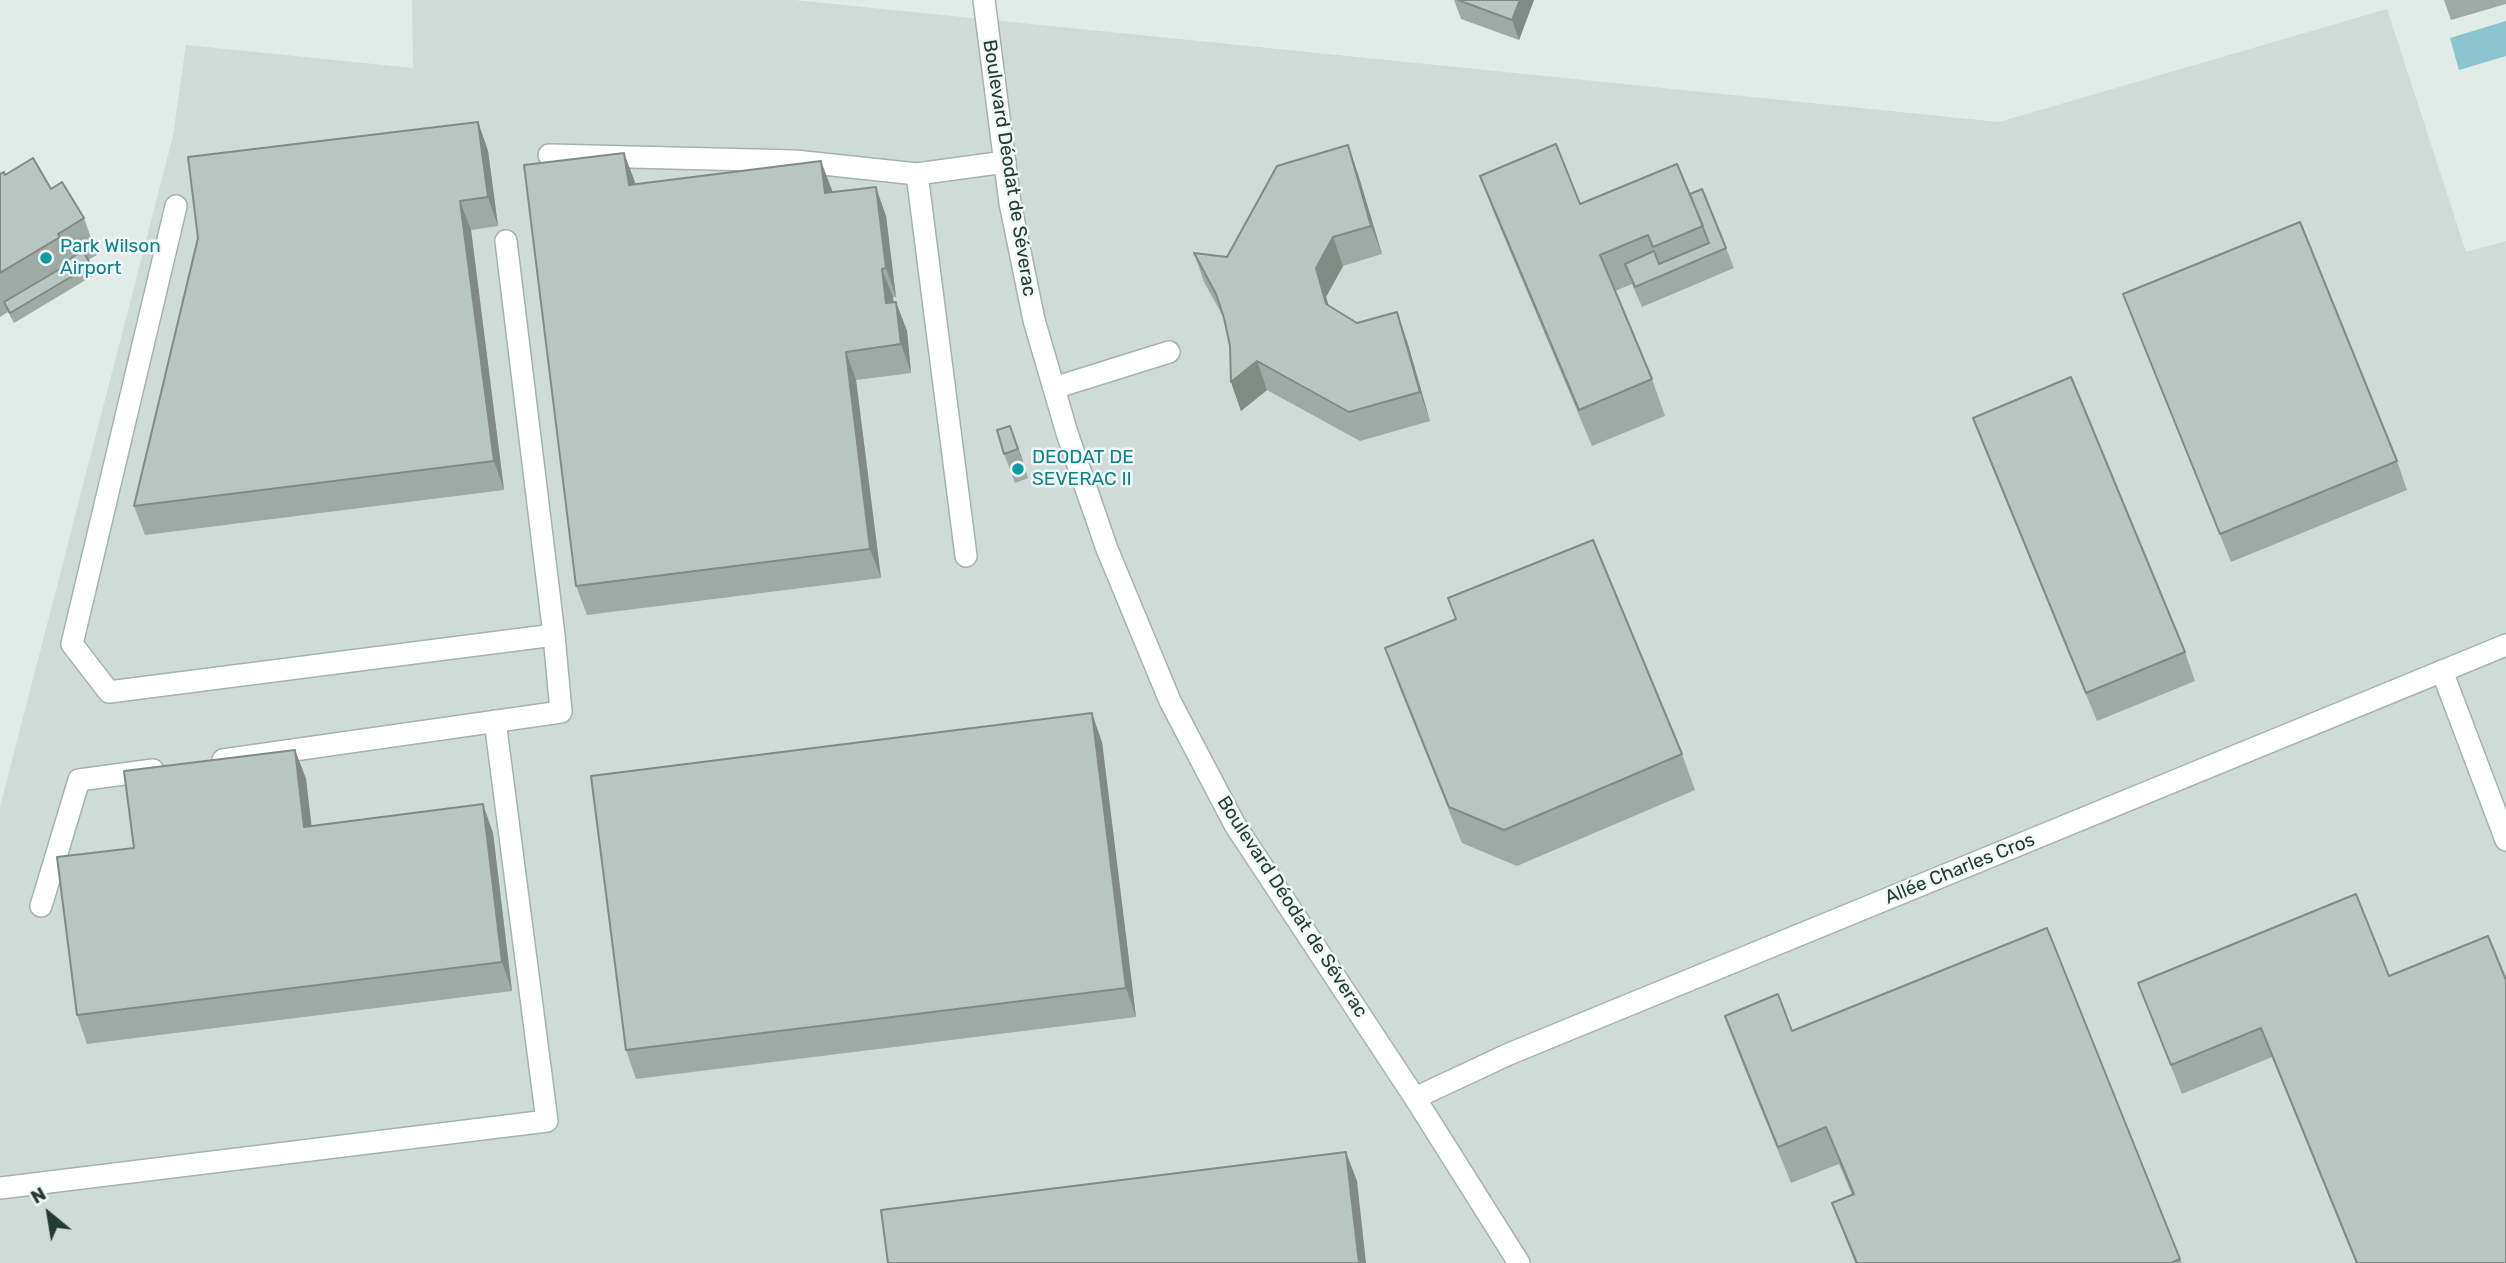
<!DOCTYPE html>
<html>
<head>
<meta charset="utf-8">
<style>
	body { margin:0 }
	#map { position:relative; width:2506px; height:1263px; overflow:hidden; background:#e1ebe7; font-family:Rubik,sans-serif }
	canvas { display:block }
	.north { position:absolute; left:14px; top:1179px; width:70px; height:70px; -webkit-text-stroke:5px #f1f8f5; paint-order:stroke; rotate:330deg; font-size:19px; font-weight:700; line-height:28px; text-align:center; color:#223b35 }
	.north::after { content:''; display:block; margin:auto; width:24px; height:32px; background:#223b35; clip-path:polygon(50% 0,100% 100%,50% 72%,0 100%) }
</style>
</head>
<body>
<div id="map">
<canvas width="2506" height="1263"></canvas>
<div class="north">N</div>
</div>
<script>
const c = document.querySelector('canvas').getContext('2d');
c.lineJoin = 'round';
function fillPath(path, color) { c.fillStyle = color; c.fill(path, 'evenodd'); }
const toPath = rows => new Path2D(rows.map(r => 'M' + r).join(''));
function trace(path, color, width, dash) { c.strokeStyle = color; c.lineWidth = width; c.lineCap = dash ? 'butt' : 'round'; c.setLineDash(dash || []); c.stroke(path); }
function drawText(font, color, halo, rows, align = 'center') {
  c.font = font + ' Rubik,sans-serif'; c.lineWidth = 5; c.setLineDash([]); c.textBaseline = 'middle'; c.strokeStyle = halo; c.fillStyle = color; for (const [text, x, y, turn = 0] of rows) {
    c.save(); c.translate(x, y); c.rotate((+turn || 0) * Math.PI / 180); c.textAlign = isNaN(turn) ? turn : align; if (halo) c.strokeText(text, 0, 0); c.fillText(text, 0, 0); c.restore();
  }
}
const built = toPath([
	[412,0,794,0,1999,122,2387,9,2466,252,2506,241,2506,1263,0,1263,0,807,173,136,186,45,413,68]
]);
const water = toPath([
	[2506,21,2506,56,2459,70,2450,38]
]);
const lane = toPath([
	[549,155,795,161,917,174,1005,162],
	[917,174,966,556],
	[176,206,72,644,109,692,554,635,506,241],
	[1054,388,1169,352],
	[2442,671,2506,840],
	[223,760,561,712,554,635],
	[41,906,79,780,153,770],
	[0,1188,547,1121,495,721]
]);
const street = toPath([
	[984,0,1010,203,1034,320,1067,433,1107,549,1170,701,1235,825,1415,1098,1519,1263],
	[1415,1098,1509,1054,2506,645]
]);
const wall = toPath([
	[1454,0,1534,0,1519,40,1461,19],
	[2444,0,2506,0,2506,4,2451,20],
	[478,122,488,151,498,226,471,230,504,490,145,535,134,506],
	[1348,145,1358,174,1382,254,1343,266,1326,297,1329,306,1357,323,1407,341,1430,421,1360,441,1267,390,1241,411,1231,382,1230,346,1225,320,1204,282,1194,253,1227,257],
	[624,153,635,184,832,190,832,193,886,216,896,297,893,297,893,302,896,302,907,331,911,373,856,380,881,578,587,615,576,586],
	[0,174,51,189,84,218,97,255,88,260,94,275,14,323,8,312,0,317],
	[1480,176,1580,204,1690,194,1726,248,1734,268,1642,307,1632,284,1615,291,1652,379,1665,416,1592,446,1494,213],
	[2123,294,2397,461,2407,490,2231,562,2134,322],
	[1973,418,2185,652,2195,681,2097,721,1984,447],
	[1010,426,1028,478,1015,483,1004,454],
	[1385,648,1682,754,1695,790,1517,866,1462,843,1398,684],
	[1102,742,1136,1017,636,1079,626,1050],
	[295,750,306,779,311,826,493,833,512,991,87,1044,77,1015,134,848],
	[2047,928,2182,1263,1855,1263,1832,1203,1852,1195,1839,1164,1791,1183,1738,1052,1725,1016,1792,1031],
	[2389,976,2506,1263,2356,1263,2272,1057,2182,1094,2138,983]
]);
const shadedWall = toPath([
	[1520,0,1534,0,1519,40,1512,20],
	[478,122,488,151,498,226,488,197],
	[1348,145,1358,174,1382,254,1371,226],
	[624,153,635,182,639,214,629,185],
	[821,161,832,190,836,222,825,193],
	[876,187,886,216,896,297,886,268],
	[460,201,471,230,504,490,494,461],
	[1333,237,1343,266,1326,297,1337,333,1326,304,1316,268],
	[882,269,893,297,897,331,886,303],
	[896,302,907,331,911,373,901,344],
	[1397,312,1407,341,1430,421,1420,392],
	[846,352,856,380,881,578,870,549],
	[1257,361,1267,390,1241,411,1231,382],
	[1010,426,1021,455,1028,478,1018,449],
	[1092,713,1102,742,1136,1017,1126,988],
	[295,750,306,779,315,855,304,827],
	[483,804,493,833,512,991,502,962],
	[1346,1152,1357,1181,1366,1263,1359,1263]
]);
const building = toPath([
	[1458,0,1520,0,1512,20,1458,0],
	[478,122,488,197,460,201,494,461,134,506,198,238,188,157,478,122],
	[1556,144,1580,204,1677,164,1703,226,1653,247,1648,235,1600,255,1652,379,1579,410,1480,176,1556,144],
	[1348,145,1371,226,1333,237,1316,268,1326,304,1357,323,1397,312,1420,392,1349,412,1257,361,1231,382,1230,346,1224,318,1216,294,1194,253,1227,257,1277,166,1348,145],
	[624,153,629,185,821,161,825,193,876,187,886,268,882,269,886,303,896,302,901,344,846,352,870,549,576,586,524,165,624,153],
	[33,158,51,189,62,182,84,218,58,234,60,237,0,273,0,174,4,172,5,175,33,158],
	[1702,189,1726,248,1635,287,1625,264,1654,251,1659,264,1709,243,1690,194,1702,189],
	[2300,222,2397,461,2220,534,2123,294,2300,222],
	[83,251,91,265,10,313,4,302,70,263,68,260,83,251],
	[2071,377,2185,652,2086,693,1973,418,2071,377],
	[1010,426,1018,449,1004,454,997,430,1010,426],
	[1593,540,1682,754,1504,830,1449,807,1385,648,1456,619,1448,598,1593,540],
	[1092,713,1126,988,626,1050,591,776,1092,713],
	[295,750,304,827,483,804,502,962,77,1015,57,857,134,848,124,771,295,750],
	[2356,894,2389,976,2488,936,2506,980,2506,1263,2357,1263,2261,1028,2171,1065,2138,983,2356,894],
	[2047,928,2180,1259,2171,1263,1857,1263,1832,1203,1854,1194,1826,1127,1778,1147,1725,1016,1778,994,1792,1031,2047,928],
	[1346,1152,1359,1263,888,1263,881,1210,1346,1152]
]);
const markers = [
	[46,258,7,"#0f9aa8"],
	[1018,469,7,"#0f9aa8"]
];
const streetNames = [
	["Boulevard Déodat de Séverac",1009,168,81],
	["Allée Charles Cros",1960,869,-22],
	["Boulevard Déodat de Séverac",1292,907,57]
];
const cultureNames = [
	["Park Wilson",60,247],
	["Airport",60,269],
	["DEODAT DE",1032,458],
	["SEVERAC II",1032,480]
];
fillPath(built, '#cfdbd6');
fillPath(water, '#8ac4cf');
trace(lane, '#a4b3ae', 24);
trace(street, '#a4b3ae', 24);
trace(lane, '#fff', 21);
trace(street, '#fff', 21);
fillPath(wall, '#9daaa5');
fillPath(shadedWall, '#808b86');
fillPath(building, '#b7c6c0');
trace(building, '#808b86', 2);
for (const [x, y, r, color] of markers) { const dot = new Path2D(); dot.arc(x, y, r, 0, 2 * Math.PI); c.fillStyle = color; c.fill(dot); trace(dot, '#f1f8f5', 2.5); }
drawText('19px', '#223b35', '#f1f8f5', streetNames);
drawText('19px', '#0d838f', '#f1f8f5', cultureNames, 'left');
</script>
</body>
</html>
